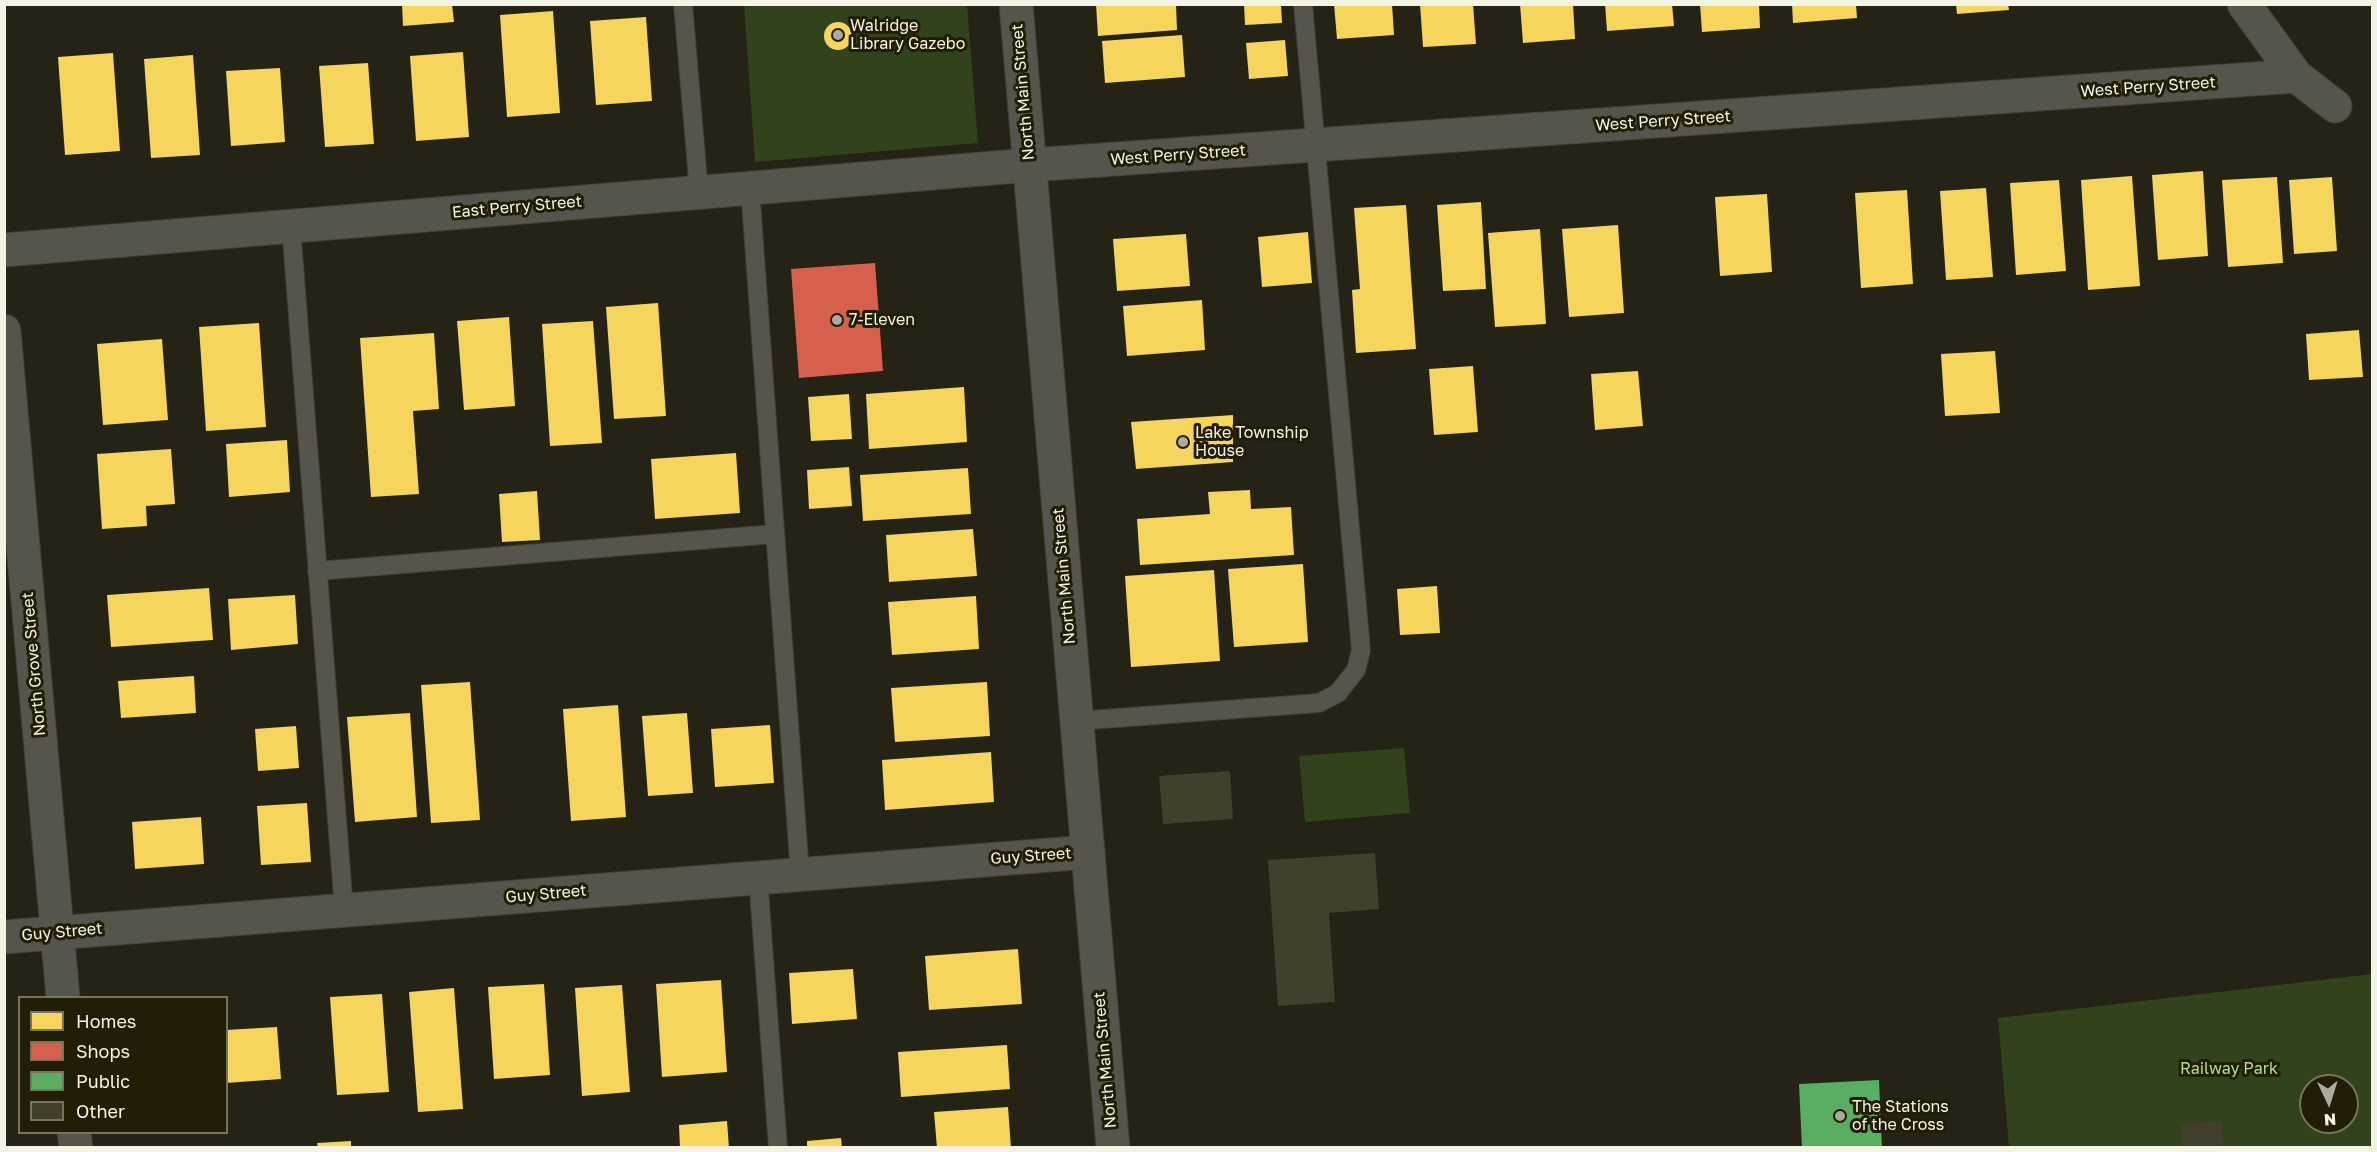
<!DOCTYPE html>
<html>
<head>
<meta charset="utf-8">
<style>
	body { margin:0 }
	#map { position:relative; width:2377px; height:1152px; overflow:hidden; background:#252315; font-family:"Golos Text",sans-serif }
	canvas { display:block }
	.frame { position:absolute; inset:0; border:6px solid #f5f3e4; pointer-events:none }
	.legend { position:absolute; left:18px; top:996px; width:210px; height:138px; box-sizing:border-box; background:#211d06; border:2px solid #76735f; margin:0; padding:8px 10px; list-style:none; font-size:18px; color:#f5f3e4 }
	.legend li { display:flex; align-items:center; gap:12px; height:30px }
	.legend b { width:30px; border:2px solid #76735f }
	.north { position:absolute; left:2299px; top:1074px; width:60px; height:60px; box-sizing:border-box; background:#211d06; border:2px solid #76735f; border-radius:50%; rotate:176deg; font-size:16px; font-weight:700; line-height:24px; text-align:center; color:#f5f3e4 }
	.north::after { content:''; display:block; margin:auto; width:21px; height:27px; background:#acaa9c; clip-path:polygon(50% 0,100% 100%,50% 72%,0 100%) }
</style>
</head>
<body>
<div id="map">
<canvas width="2377" height="1152"></canvas>
<div class="frame"></div>
<ul class="legend">
<li><b style="height:16px;background:#f6d55c"></b>Homes</li>
<li><b style="height:16px;background:#d6604d"></b>Shops</li>
<li><b style="height:16px;background:#5aae61"></b>Public</li>
<li><b style="height:16px;background:#423f2c"></b>Other</li>
</ul>
<div class="north">N</div>
</div>
<script>
const c = document.querySelector('canvas').getContext('2d');
c.lineJoin = 'round';
function fillPath(path, color) { c.fillStyle = color; c.fill(path, 'evenodd'); }
const toPath = rows => new Path2D(rows.map(r => 'M' + r).join(''));
function trace(path, color, width, dash) { c.strokeStyle = color; c.lineWidth = width; c.lineCap = dash ? 'butt' : 'round'; c.setLineDash(dash || []); c.stroke(path); }
function drawText(font, color, halo, rows, align = 'center') {
  c.font = font + ' "Golos Text",sans-serif'; c.lineWidth = 6; c.setLineDash([]); c.textBaseline = 'middle'; c.strokeStyle = halo; c.fillStyle = color; for (const [text, x, y, turn = 0] of rows) {
    c.save(); c.translate(x, y); c.rotate((+turn || 0) * Math.PI / 180); c.textAlign = isNaN(turn) ? turn : align; if (halo) c.strokeText(text, 0, 0); c.fillText(text, 0, 0); c.restore();
  }
}
const green = toPath([
	[744,5,967,5,978,143,755,162],
	[1404,748,1410,813,1305,822,1299,756],
	[2372,974,2372,1147,2009,1147,1998,1018],
	[2311,1086,2347,1086,2347,1122,2311,1122]
]);
const homes = toPath([
	[402,4,452,4,454,22,403,26],
	[1096,4,1176,4,1177,30,1098,36],
	[1244,4,1281,4,1282,23,1245,25],
	[1334,4,1392,4,1394,35,1337,39],
	[1420,4,1473,4,1476,44,1423,47],
	[1520,4,1573,4,1575,39,1523,43],
	[1605,4,1672,4,1674,26,1607,31],
	[1700,4,1759,4,1760,28,1702,32],
	[1792,4,1856,4,1857,18,1793,23],
	[1956,4,2008,4,2009,10,1957,14],
	[553,11,560,113,507,117,500,15],
	[646,17,652,101,596,105,590,21],
	'824 36a14 14 0 1 1 28 0a14 14 0 1 1-28 0Z',
	[1182,35,1185,77,1105,83,1102,41],
	[1285,40,1288,76,1249,79,1246,43],
	[463,52,469,137,416,141,410,56],
	[113,53,120,151,65,155,58,57],
	[193,55,200,155,151,158,144,59],
	[368,63,374,144,325,147,319,66],
	[280,68,285,142,231,146,226,71],
	[2203,171,2208,256,2158,260,2152,175],
	[2132,176,2140,286,2088,290,2081,180],
	[2277,177,2283,263,2228,267,2222,180],
	[2332,177,2337,251,2294,254,2289,180],
	[2059,180,2066,271,2016,275,2010,183],
	[1986,188,1993,277,1946,280,1940,191],
	[1907,190,1913,284,1861,288,1855,193],
	[1767,194,1772,272,1720,276,1715,197],
	[1481,202,1486,289,1443,291,1437,205],
	[1406,205,1416,349,1356,353,1352,290,1360,289,1354,208],
	[1618,225,1624,313,1569,317,1562,229],
	[1540,229,1546,324,1495,327,1488,233],
	[1308,232,1312,283,1262,287,1258,237],
	[1186,234,1190,286,1117,291,1113,239],
	[1202,300,1205,350,1127,356,1123,306],
	[658,303,666,416,614,419,606,307],
	[509,317,515,406,464,410,457,321],
	[593,321,602,443,550,446,542,324],
	[259,323,266,427,206,431,199,327],
	[2359,330,2363,377,2309,380,2306,334],
	[434,333,439,409,413,411,419,494,371,497,360,338],
	[162,339,168,420,103,425,97,344],
	[1995,351,2000,413,1945,416,1941,354],
	[1473,366,1478,432,1434,435,1429,369],
	[1638,371,1643,426,1595,430,1591,374],
	[964,387,967,442,869,449,866,394],
	[849,394,852,439,811,441,808,397],
	[1233,415,1233,462,1136,469,1131,422],
	[287,440,290,492,229,497,226,444],
	[171,449,175,504,146,506,147,526,102,529,97,454],
	[736,453,740,513,655,519,651,459],
	[849,467,852,506,809,509,807,470],
	[968,468,971,514,863,521,860,475],
	[1250,490,1251,509,1291,507,1294,555,1140,565,1137,519,1210,514,1208,492],
	[537,491,540,540,502,542,499,494],
	[973,529,977,576,889,582,886,535],
	[1303,564,1308,642,1234,647,1228,569],
	[1214,570,1220,661,1131,667,1125,576],
	[1437,586,1440,633,1400,635,1397,589],
	[209,588,213,640,111,647,107,595],
	[295,595,298,644,231,650,228,599],
	[976,596,979,649,892,655,888,602],
	[194,676,196,713,121,718,118,681],
	[470,682,480,820,431,823,421,685],
	[987,682,990,736,895,742,891,688],
	[618,705,626,817,571,821,563,709],
	[410,713,417,817,355,822,347,717],
	[687,713,693,793,648,796,642,716],
	[770,725,774,783,715,787,711,729],
	[296,726,299,768,258,771,255,729],
	[991,752,994,802,885,810,882,760],
	[307,803,311,862,261,865,257,806],
	[201,817,204,864,135,869,132,822],
	[1018,949,1022,1004,929,1010,925,956],
	[853,969,857,1019,792,1024,789,973],
	[721,980,727,1072,662,1077,656,984],
	[544,984,550,1075,494,1079,488,987],
	[622,985,630,1092,582,1096,575,988],
	[454,988,463,1109,418,1112,409,992],
	[382,994,389,1092,337,1095,330,997],
	[277,1027,281,1079,226,1083,226,1030],
	[1007,1045,1010,1089,901,1097,898,1052],
	[1008,1107,1011,1148,937,1148,934,1112],
	[727,1121,729,1148,680,1148,679,1125],
	[841,1138,842,1148,807,1148,807,1141],
	[351,1141,351,1148,318,1148,317,1143]
]);
const shops = toPath([
	[875,263,883,371,799,378,791,269]
]);
const public = toPath([
	[1879,1080,1882,1148,1802,1148,1799,1084]
]);
const building = toPath([
	[1230,771,1233,819,1163,824,1159,776],
	[1375,853,1379,909,1329,913,1335,1002,1278,1006,1268,860],
	[2221,1121,2223,1148,2183,1148,2181,1124]
]);
const service = toPath([
	[683,4,699,192],
	[750,188,800,874],
	[291,226,344,910],
	[317,571,775,534],
	[1076,721,1319,703,1338,693,1356,670,1361,650,1303,4],
	[758,877,778,1148]
]);
const minor = toPath([
	[2244,4,2296,76,2335,106],
	[4,250,1030,165,2296,76],
	[4,331,63,998],
	[4,937,1088,852],
	[74,1132,76,1148]
]);
const tertiary = toPath([
	[1016,4,1113,1148]
]);
const markers = [
	[838,35,6,"#acaa9c"],
	[837,320,6,"#acaa9c"],
	[1183,442,6,"#acaa9c"],
	[1840,1116,6,"#acaa9c"]
];
const poiNames = [
	["Walridge",850,26],
	["Library Gazebo",850,44],
	["7-Eleven",849,320],
	["Lake Township",1195,433],
	["House",1195,451],
	["The Stations",1852,1107],
	["of the Cross",1852,1125]
];
const streetNames = [
	["West Perry Street",2148,87,-4],
	["North Main Street",1023,92,-95],
	["West Perry Street",1663,121,-4],
	["West Perry Street",1178,155,-4],
	["East Perry Street",517,207,-5],
	["North Main Street",1064,576,-95],
	["North Grove Street",34,664,-95],
	["Guy Street",1031,856,-4],
	["Guy Street",546,894,-5],
	["Guy Street",62,932,-5],
	["North Main Street",1105,1060,-95]
];
const parkNames = [
	["Railway Park",2229,1069]
];
fillPath(green, '#31431c');
fillPath(homes, '#f6d55c');
fillPath(shops, '#d6604d');
fillPath(public, '#5aae61');
fillPath(building, '#423f2c');
trace(service, '#403e34', 20);
trace(minor, '#403e34', 35);
trace(tertiary, '#403e34', 35);
trace(service, '#56554b', 18);
trace(minor, '#56554b', 33);
trace(tertiary, '#56554b', 33);
for (const [x, y, r, color] of markers) { const dot = new Path2D(); dot.arc(x, y, r, 0, 2 * Math.PI); c.fillStyle = color; c.fill(dot); trace(dot, '#211d06', 2); }
drawText('16px', '#f5f3e4', '#211d06', poiNames, 'left');
drawText('16px', '#f5f3e4', '#211d06', streetNames);
drawText('16px', '#b5dd92', '#211d06', parkNames);
</script>
</body>
</html>
